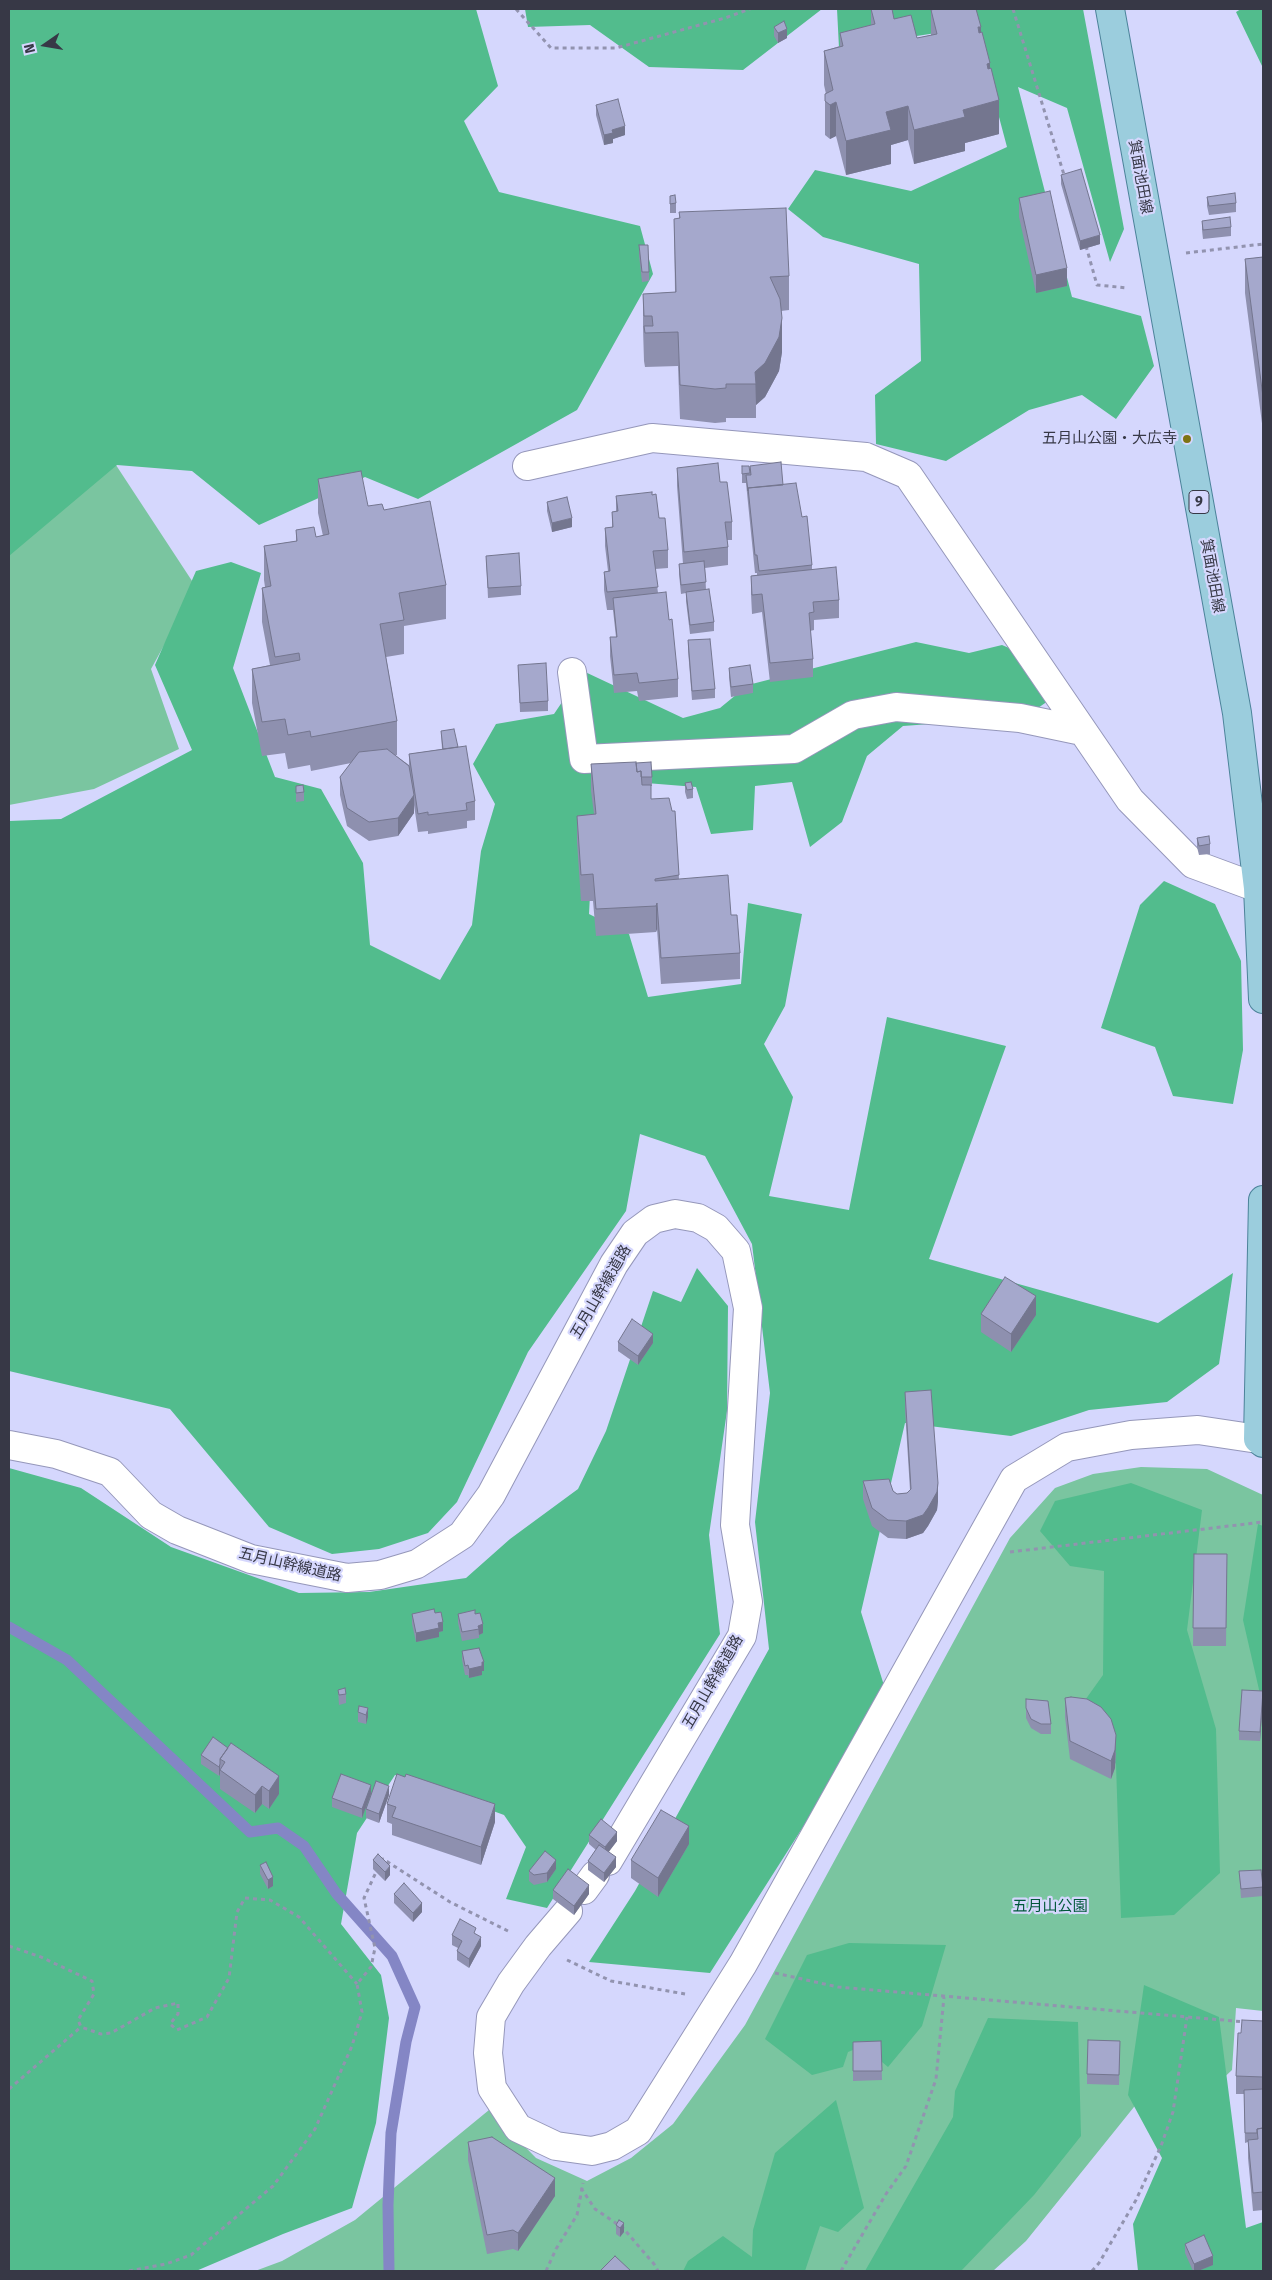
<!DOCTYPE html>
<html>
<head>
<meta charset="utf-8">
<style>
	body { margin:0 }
	#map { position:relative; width:1272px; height:2280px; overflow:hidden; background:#d5d7fd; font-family:"Fira Sans",sans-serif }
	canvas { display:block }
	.frame { position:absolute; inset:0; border:10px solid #373846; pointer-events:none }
	.north { position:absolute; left:20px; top:20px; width:50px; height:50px; -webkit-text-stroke:4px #d5d7fd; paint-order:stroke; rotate:257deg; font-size:14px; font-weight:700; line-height:20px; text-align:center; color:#373846 }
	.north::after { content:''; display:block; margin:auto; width:18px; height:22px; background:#373846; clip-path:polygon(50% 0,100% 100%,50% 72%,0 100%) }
</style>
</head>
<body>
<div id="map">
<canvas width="1272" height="2280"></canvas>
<div class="frame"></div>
<div class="north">N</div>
</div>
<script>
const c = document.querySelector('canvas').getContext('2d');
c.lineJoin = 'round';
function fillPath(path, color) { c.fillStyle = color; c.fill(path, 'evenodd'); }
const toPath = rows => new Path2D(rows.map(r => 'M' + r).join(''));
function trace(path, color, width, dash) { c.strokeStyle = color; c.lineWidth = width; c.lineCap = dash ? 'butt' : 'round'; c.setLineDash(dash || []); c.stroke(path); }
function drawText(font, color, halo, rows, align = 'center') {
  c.font = font + ' "Fira Sans","Noto Sans JP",sans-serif'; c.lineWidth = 4.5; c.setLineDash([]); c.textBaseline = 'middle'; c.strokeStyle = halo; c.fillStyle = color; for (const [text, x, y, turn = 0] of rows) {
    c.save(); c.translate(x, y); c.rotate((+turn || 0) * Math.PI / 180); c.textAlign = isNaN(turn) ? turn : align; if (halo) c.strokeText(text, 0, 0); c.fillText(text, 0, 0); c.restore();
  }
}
const green = toPath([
	[112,459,196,587,151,669,179,749,94,789,9,805,9,536],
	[1141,1467,1207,1469,1263,1495,1263,2011,1236,2008,1232,2070,1198,2102,1138,2102,1026,2241,993,2271,255,2271,282,2261,355,2220,489,2110,536,2158,587,2181,631,2158,673,2124,745,2025,1010,1538,1055,1488,1093,1474]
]);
const forest = toPath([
	[9,9,476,9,498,86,464,121,499,192,640,226,653,274,577,410,418,499,365,477,259,525,192,471,117,465,9,556],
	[525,9,822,9,743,70,649,67,590,25,528,27],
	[837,9,1083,9,1124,229,1110,262,1067,108,1018,87,1072,297,1141,316,1154,366,1116,419,1082,395,1029,410,946,461,876,444,875,395,921,361,919,264,823,237,788,209,815,170,911,191,1007,147,975,27,839,48],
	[1241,9,1263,9,1263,68,1236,12],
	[231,562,261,573,233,668,275,777,321,789,363,863,370,945,440,980,472,925,481,851,495,804,473,764,496,724,554,714,583,671,683,718,720,708,748,685,916,642,969,653,1002,645,1030,657,1048,701,1025,717,903,726,867,756,842,822,810,847,792,782,755,786,753,830,711,834,696,787,596,779,589,914,629,934,648,997,741,984,748,903,802,914,785,1006,764,1044,793,1097,769,1196,849,1210,887,1017,1006,1046,929,1259,1158,1323,1233,1273,1219,1364,1167,1402,1089,1410,1011,1436,905,1423,861,1612,887,1695,710,1973,589,1962,635,1891,769,1649,755,1522,770,1393,752,1244,705,1156,640,1134,626,1211,528,1352,457,1502,428,1533,379,1549,332,1554,269,1527,170,1409,9,1371,9,821,61,819,192,750,155,665,196,571],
	[1164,881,1215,904,1241,961,1243,1050,1233,1104,1173,1096,1155,1047,1101,1028,1140,905],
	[697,1268,728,1306,727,1411,709,1535,720,1634,547,1908,506,1899,526,1847,504,1815,395,1775,357,1833,341,1924,381,1975,389,2018,376,2123,352,2208,283,2234,196,2271,9,2271,9,1468,81,1488,171,1547,299,1593,369,1592,466,1578,510,1539,578,1489,606,1431,653,1291,681,1302],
	[1131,1483,1202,1510,1187,1630,1216,1729,1220,1873,1174,1915,1121,1918,1116,1764,1078,1710,1103,1675,1104,1571,1070,1566,1040,1531,1055,1501],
	[1258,1524,1263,1526,1263,1707,1243,1620],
	[849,1943,946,1945,922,2026,888,2067,863,2046,848,2052,843,2067,812,2075,765,2039,807,1955],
	[1144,1985,1219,2017,1246,2228,1263,2222,1263,2271,1138,2271,1133,2224,1162,2158,1128,2095],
	[988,2018,1078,2022,1081,2136,1034,2195,961,2271,865,2271,953,2117,955,2091],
	[836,2100,864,2208,838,2232,820,2226,805,2271,683,2271,688,2261,723,2236,752,2257,753,2230,775,2153]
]);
const stream = toPath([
	[9,1627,67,1660,250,1832,278,1828,304,1846,336,1893,392,1956,415,2007,406,2042,391,2133,388,2205,389,2271]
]);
const path = toPath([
	[516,9,551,48,616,48,725,18,750,9],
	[1013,9,1065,178],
	[1086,246,1097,285,1128,288],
	[1186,253,1263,244],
	[1010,1552,1263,1522],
	[381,1862,383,1859,450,1902,510,1932],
	[9,1946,41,1957,92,1981,94,1994,78,2020,81,2027,101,2034,111,2033,155,2008,178,2003,178,2014,170,2024,177,2030,207,2017,229,1978,237,1912,245,1898,270,1900,299,1917,357,1984],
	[567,1960,611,1981,685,1994],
	[775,1973,838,1987,1246,2022],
	[9,2089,81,2027],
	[581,2188,595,2209,623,2228,654,2264,658,2271],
	[129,2271,166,2264,191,2255,273,2186,315,2129,352,2046,362,2012,357,1984,371,1967,375,1948,364,1898,377,1870],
	[546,2271,556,2249,577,2215,583,2183],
	[841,2271,886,2194,906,2166,936,2079,944,1997],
	[1092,2271,1099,2263,1136,2200,1161,2146,1173,2112,1187,2017]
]);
const minor = toPath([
	[527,466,652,438,866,457,908,475,1130,800,1193,864,1258,888],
	[572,672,584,759,794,749,853,715,896,707,1020,718,1082,731]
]);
const tertiary = toPath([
	[9,1445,56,1454,110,1472,151,1515,177,1530,251,1559,347,1578,380,1575,417,1564,462,1535,491,1495,614,1264,635,1233,654,1219,675,1214,698,1218,716,1228,736,1251,748,1308,735,1525,748,1602,742,1636,608,1861],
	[584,1890,595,1875],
	[568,1911,538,1946,511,1983,491,2017,488,2053,492,2088,518,2128,556,2146,592,2151,612,2146,638,2131,743,1964,1014,1479,1067,1447,1131,1435,1198,1430,1258,1439]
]);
const primary = toPath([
	[1110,9,1237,713,1258,888,1263,999],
	[1263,1200,1258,1439,1263,1443]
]);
const wall = toPath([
	[871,9,894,19,917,38,931,35,931,10,981,32,990,68,999,134,965,143,965,151,914,164,908,140,891,145,891,164,846,175,836,136,830,139,825,135,825,101,826,94,824,85,824,51,840,46,840,33,871,25],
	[774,27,787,38,778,43,774,36],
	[596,105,625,135,613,139,613,143,604,145,596,115],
	[1061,175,1100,244,1080,250,1061,184],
	[670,196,676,203,676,213,670,213],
	[1207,197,1236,203,1236,212,1209,215,1207,206],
	[1019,198,1067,286,1036,293,1019,217],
	[679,212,789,276,789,310,781,311,782,352,779,371,765,397,756,405,756,418,726,418,726,422,715,423,680,419,678,366,645,367,644,361,643,328,643,294,675,292,674,219,679,218],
	[1202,221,1231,227,1231,236,1203,239,1202,230],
	[639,245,649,272,649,281,642,282,639,255],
	[1263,257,1263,431,1245,293,1245,259],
	[742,466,749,466,750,475,750,466,783,485,802,517,812,565,812,570,839,600,839,618,814,620,814,630,810,631,813,659,813,677,770,682,762,612,752,614,751,594,751,576,757,575,757,573,755,573,746,483,742,483],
	[677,468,720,482,732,522,732,540,727,540,728,547,728,565,705,568,706,590,714,622,714,631,690,634,686,601,686,593,681,594,679,574,679,564,683,564,677,486],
	[318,479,368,506,384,510,446,585,446,619,404,626,404,654,386,657,397,721,397,755,395,755,409,765,409,754,442,749,441,731,458,747,475,801,475,820,467,821,467,828,428,834,428,831,418,832,414,805,414,813,398,836,369,841,347,826,340,795,340,777,351,763,311,771,310,765,288,769,285,753,262,756,252,703,252,669,270,665,262,622,262,588,265,587,264,580,264,546,296,541,296,530,316,537,323,536,318,513],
	[652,495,668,550,668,568,655,569,658,593,678,679,678,697,639,701,637,691,614,693,610,656,610,637,616,637,613,610,607,610,604,590,604,572,608,571,605,546,605,528,612,527,612,512,616,511,616,496],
	[547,502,572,527,552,532,547,511],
	[486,556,521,586,521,595,488,598],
	[688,640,715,689,715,698,692,700,688,650],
	[518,665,548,701,548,711,520,712],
	[729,668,753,684,753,693,731,697,729,677],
	[636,763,652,777,652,786,651,786,651,799,672,811,675,811,679,879,731,915,740,953,740,979,661,984,657,929,656,932,596,936,593,901,581,901,577,842,577,816,594,814,591,791,591,764],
	[685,783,693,789,693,798,687,799,685,792],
	[296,786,304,792,304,801,296,802],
	[1197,838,1210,844,1210,854,1199,855,1197,847],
	[981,1314,1036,1315,1011,1352,981,1332],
	[618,1342,653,1343,638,1365,618,1351],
	[905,1392,938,1501,937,1510,928,1526,923,1533,906,1539,888,1538,872,1526,863,1499,863,1481,893,1491,897,1494,907,1493,910,1490,905,1410],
	[1194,1554,1227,1554,1226,1646,1193,1646],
	[435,1613,443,1631,439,1632,439,1637,416,1642,412,1624,412,1614],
	[458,1614,475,1614,483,1633,479,1635,479,1638,462,1641,458,1623],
	[462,1651,484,1671,482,1671,482,1675,469,1678,468,1675,465,1675,462,1660],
	[338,1690,346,1694,346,1703,339,1705],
	[1065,1698,1116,1753,1115,1768,1111,1779,1070,1759,1065,1717],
	[1026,1699,1051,1724,1051,1734,1041,1734,1031,1728,1026,1718],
	[1263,1700,1260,1741,1239,1740,1239,1731],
	[368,1708,368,1717,366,1724,358,1722,358,1712],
	[213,1737,279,1794,269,1809,262,1804,255,1813,220,1789,220,1774,219,1776,201,1764,201,1755],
	[371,1794,362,1818,332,1807,332,1798],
	[389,1795,379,1823,366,1818,366,1809],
	[387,1804,495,1822,481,1865,392,1835,392,1824,387,1822],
	[589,1835,617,1841,608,1852,616,1867,604,1882,588,1870,588,1861,596,1850,589,1844],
	[689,1844,658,1897,631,1878,631,1860],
	[373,1860,390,1875,385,1881,373,1869],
	[260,1865,273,1886,268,1889,260,1874],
	[556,1869,547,1882,534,1885,529,1881,529,1871],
	[1239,1871,1263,1887,1263,1896,1241,1898],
	[553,1890,589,1894,574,1915,553,1899],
	[394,1894,422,1912,413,1922,394,1903],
	[476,1934,481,1946,469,1968,457,1960,457,1951,458,1948,452,1945,452,1935],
	[1263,2021,1263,2210,1253,2211,1248,2158,1248,2142,1245,2143,1244,2094,1236,2094,1236,2076,1241,2033],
	[881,2041,882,2080,853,2081,853,2042],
	[1120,2041,1119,2085,1087,2084,1087,2074],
	[468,2142,555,2196,518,2251,513,2249,487,2254,468,2160],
	[619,2220,624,2232,620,2237,616,2234,616,2225],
	[1185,2244,1213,2265,1198,2271,1193,2271,1185,2253]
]);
const shadedWall = toPath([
	[978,27,981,27,981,61],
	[787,29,787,38,778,43,778,33],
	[990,63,990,97,987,64],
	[999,100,999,134,965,143,965,151,914,164,914,130,963,110],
	[836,102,836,136,830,139,830,105],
	[908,106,908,140,891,145,891,164,846,175,846,141,886,112],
	[625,126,625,135,613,139,613,143,604,145,604,135,612,130],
	[1100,235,1100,244,1080,250,1080,241],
	[1067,268,1067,286,1036,293,1036,275],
	[782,318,782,352,779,371,765,397,756,405,755,372],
	[572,518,572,527,552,532,552,523],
	[414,795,414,813,398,836,398,818],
	[657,903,657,929,656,932,656,906],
	[1036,1296,1036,1315,1011,1352,1011,1334],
	[653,1334,653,1343,638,1365,638,1356],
	[938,1483,938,1501,937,1510,928,1526,923,1533,906,1539,906,1521],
	[443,1622,443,1631,439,1632,439,1637,416,1642,416,1633,438,1623],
	[483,1624,483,1633,479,1635,478,1626],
	[482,1662,484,1662,484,1671,482,1671,482,1675,469,1678,469,1669],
	[1263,1691,1263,1700,1260,1741,1260,1732],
	[368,1708,368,1717,366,1724,366,1715],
	[1116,1735,1115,1768,1111,1779,1111,1761],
	[220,1764,220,1774,219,1776,219,1767],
	[279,1776,279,1794,269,1809,269,1791],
	[371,1785,371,1794,362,1818,362,1809],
	[262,1786,262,1804,255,1813,255,1795],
	[389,1786,389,1795,379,1823,379,1814],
	[495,1804,495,1822,481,1865,481,1847],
	[689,1826,689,1844,658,1897,658,1878],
	[617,1832,617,1841,605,1857,605,1847],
	[616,1857,616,1867,604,1882,604,1873],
	[556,1860,556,1869,547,1882,547,1873],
	[390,1866,390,1875,385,1881,385,1872],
	[273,1877,273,1886,268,1889,268,1880],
	[589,1885,589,1894,574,1915,574,1906],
	[422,1903,422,1912,413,1922,413,1913],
	[481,1937,481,1946,469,1968,469,1959],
	[555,2178,555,2196,518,2251,518,2233],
	[624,2223,624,2232,620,2237,620,2228],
	[1213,2256,1213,2265,1198,2271,1194,2271,1194,2264]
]);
const building = toPath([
	[871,9,892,9,894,19,911,15,917,38,937,34,931,10,935,9,976,9,981,27,978,27,979,33,982,32,990,63,987,64,988,69,991,68,999,100,963,110,965,117,914,130,908,106,886,112,891,130,846,141,836,102,830,105,825,101,825,94,833,90,824,51,843,46,840,33,875,24,871,9],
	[784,21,787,29,778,33,774,27,784,21],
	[618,99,625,126,612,130,613,133,604,135,596,105,618,99],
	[1081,169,1100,235,1080,241,1061,175,1081,169],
	[1050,191,1067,268,1036,275,1019,198,1050,191],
	[1235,193,1236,203,1209,206,1207,197,1235,193],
	[675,195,676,203,670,204,670,196,675,195],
	[786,208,789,276,770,277,780,299,782,318,779,337,765,363,755,372,756,384,726,384,726,388,715,389,680,385,678,332,645,333,644,326,653,326,652,316,644,316,643,294,676,292,674,219,680,218,679,212,786,208],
	[1230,217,1231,227,1203,230,1202,221,1230,217],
	[639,245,648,245,649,272,642,272,639,245],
	[1263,257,1263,397,1245,259,1263,257],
	[781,462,783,485,748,488,748,491,746,475,751,475,750,466,781,462],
	[718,463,720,482,727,482,732,522,725,522,728,547,684,552,677,468,718,463],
	[742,466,749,466,750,473,742,474,742,466],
	[361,471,368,506,382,504,384,510,430,501,446,585,399,593,404,620,380,624,397,721,311,737,310,731,288,735,285,719,262,722,252,669,300,660,299,653,275,657,262,588,271,586,264,546,297,541,296,530,314,527,316,537,329,534,318,479,361,471],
	[796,483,802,517,807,516,812,565,759,571,757,555,755,555,748,488,796,483],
	[652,492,652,495,656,494,659,518,665,518,668,550,653,551,658,587,607,592,604,572,610,571,605,528,613,527,612,512,618,511,616,496,652,492],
	[567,497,572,518,552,523,547,502,567,497],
	[519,553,521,586,488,588,486,556,519,553],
	[704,561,706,582,681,585,679,564,704,561],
	[836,567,839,600,813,602,814,612,809,613,813,659,770,663,762,594,752,595,751,576,836,567],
	[709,589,714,622,690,625,686,592,709,589],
	[666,592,669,620,672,619,678,679,639,683,637,673,614,675,610,637,617,637,613,598,666,592],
	[710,639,715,689,692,691,688,640,710,639],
	[546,663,548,701,520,703,518,665,546,663],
	[750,665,753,684,731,687,729,668,750,665],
	[454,729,458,747,443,749,441,731,454,729],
	[466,746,475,801,466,803,467,810,428,815,428,812,418,814,409,754,466,746],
	[387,749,409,766,414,795,398,818,369,822,347,808,340,777,359,752,387,749],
	[636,762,637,772,641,771,642,785,651,785,651,799,669,798,672,811,675,811,679,875,655,879,655,881,728,875,731,915,737,915,740,953,661,958,657,903,656,906,596,909,593,874,581,875,577,816,596,814,591,764,636,762],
	[651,762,652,777,641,777,641,771,637,772,636,763,651,762],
	[691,782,693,789,687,790,685,783,691,782],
	[303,785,304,792,296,793,296,786,303,785],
	[1209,836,1210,844,1199,846,1197,838,1209,836],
	[1005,1277,1036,1296,1011,1334,981,1314,1005,1277],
	[632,1319,653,1334,638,1356,618,1342,632,1319],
	[931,1390,938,1483,937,1492,928,1508,923,1515,906,1521,888,1520,872,1508,863,1481,889,1479,893,1491,897,1494,907,1493,911,1489,905,1392,931,1390],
	[1194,1554,1227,1554,1226,1628,1193,1628,1194,1554],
	[434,1609,435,1613,441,1612,443,1622,438,1623,439,1628,416,1633,412,1614,434,1609],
	[475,1610,475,1614,480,1613,483,1624,478,1626,479,1629,462,1632,458,1614,475,1610],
	[479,1648,484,1662,482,1662,482,1666,469,1669,468,1665,465,1666,462,1651,479,1648],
	[345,1688,346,1694,339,1695,338,1690,345,1688],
	[1242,1690,1263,1691,1260,1732,1239,1731,1242,1690],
	[1071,1697,1087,1699,1101,1707,1111,1719,1116,1735,1115,1750,1111,1761,1070,1741,1065,1698,1071,1697],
	[1026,1699,1048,1701,1051,1724,1041,1724,1031,1719,1026,1708,1026,1699],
	[359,1706,368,1708,366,1715,358,1712,359,1706],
	[213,1737,228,1748,220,1759,220,1764,219,1767,201,1755,213,1737],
	[231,1743,279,1776,269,1791,262,1786,255,1795,220,1770,225,1762,220,1759,231,1743],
	[341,1774,371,1785,362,1809,332,1798,341,1774],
	[397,1774,405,1777,406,1774,495,1804,481,1847,392,1817,396,1807,387,1804,397,1774],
	[376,1781,389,1786,379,1814,366,1809,376,1781],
	[661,1810,689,1826,658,1878,631,1860,661,1810],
	[601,1819,617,1832,605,1847,589,1835,601,1819],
	[599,1845,616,1857,604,1873,588,1861,599,1845],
	[545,1851,556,1860,547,1873,534,1875,529,1871,545,1851],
	[378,1854,390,1866,385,1872,373,1860,378,1854],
	[266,1862,273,1877,268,1880,260,1865,266,1862],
	[568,1869,589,1885,574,1906,553,1890,568,1869],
	[1261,1870,1263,1887,1241,1889,1239,1871,1261,1870],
	[404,1883,422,1903,413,1913,394,1894,404,1883],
	[460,1919,476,1928,474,1933,481,1937,469,1959,457,1951,462,1941,452,1935,460,1919],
	[1242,2020,1263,2021,1263,2077,1236,2076,1238,2033,1241,2033,1242,2020],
	[1088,2040,1120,2041,1119,2075,1087,2074,1088,2040],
	[881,2041,882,2071,853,2071,853,2042,881,2041],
	[1263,2089,1263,2128,1257,2129,1257,2133,1245,2133,1244,2090,1263,2089],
	[1263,2128,1263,2192,1253,2193,1248,2140,1258,2139,1257,2129,1263,2128],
	[492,2137,555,2178,518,2233,513,2230,487,2235,468,2142,492,2137],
	[619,2220,624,2223,620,2228,616,2225,619,2220],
	[1204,2235,1213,2256,1194,2264,1185,2244,1204,2235],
	[615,2256,631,2271,600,2271,615,2256]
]);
const markers = [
	[1187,439,5,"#7e7314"]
];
const shields = [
	[1199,502,20]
];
const shieldNames = [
	["9",1199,502]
];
const streetNames = [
	["箕面池田線",1140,177,80],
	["箕面池田線",1212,576,80],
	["五月山幹線道路",601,1292,-60],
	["五月山幹線道路",290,1565,13],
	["五月山幹線道路",713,1682,-60]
];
const poiNames = [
	["五月山公園・大広寺",1177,439]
];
const parkNames = [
	["五月山公園",1050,1907]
];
fillPath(green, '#7ac5a0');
fillPath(forest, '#52bc8d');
trace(stream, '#8486c5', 11);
trace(minor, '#9597ba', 30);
trace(tertiary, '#9597ba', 30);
trace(primary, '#4c839a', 30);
trace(path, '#9293af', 3, [4, 4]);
trace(minor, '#fff', 28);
trace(tertiary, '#fff', 28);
trace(primary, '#9bcddd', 28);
fillPath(wall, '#8e90af');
fillPath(shadedWall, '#74768f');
fillPath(building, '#a5a8cc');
trace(building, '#74768f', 1);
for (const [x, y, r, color] of markers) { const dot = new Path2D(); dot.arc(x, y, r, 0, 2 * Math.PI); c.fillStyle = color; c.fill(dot); trace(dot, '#d5d7fd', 2); }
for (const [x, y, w] of shields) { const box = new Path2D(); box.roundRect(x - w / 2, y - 11.5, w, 23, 4); c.fillStyle = '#d5d7fd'; c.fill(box); trace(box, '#373846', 1); }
drawText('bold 14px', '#373846', null, shieldNames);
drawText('15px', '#373846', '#d5d7fd', streetNames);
drawText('15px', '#373846', '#d5d7fd', poiNames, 'right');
drawText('15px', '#00583a', '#d5d7fd', parkNames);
</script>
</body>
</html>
